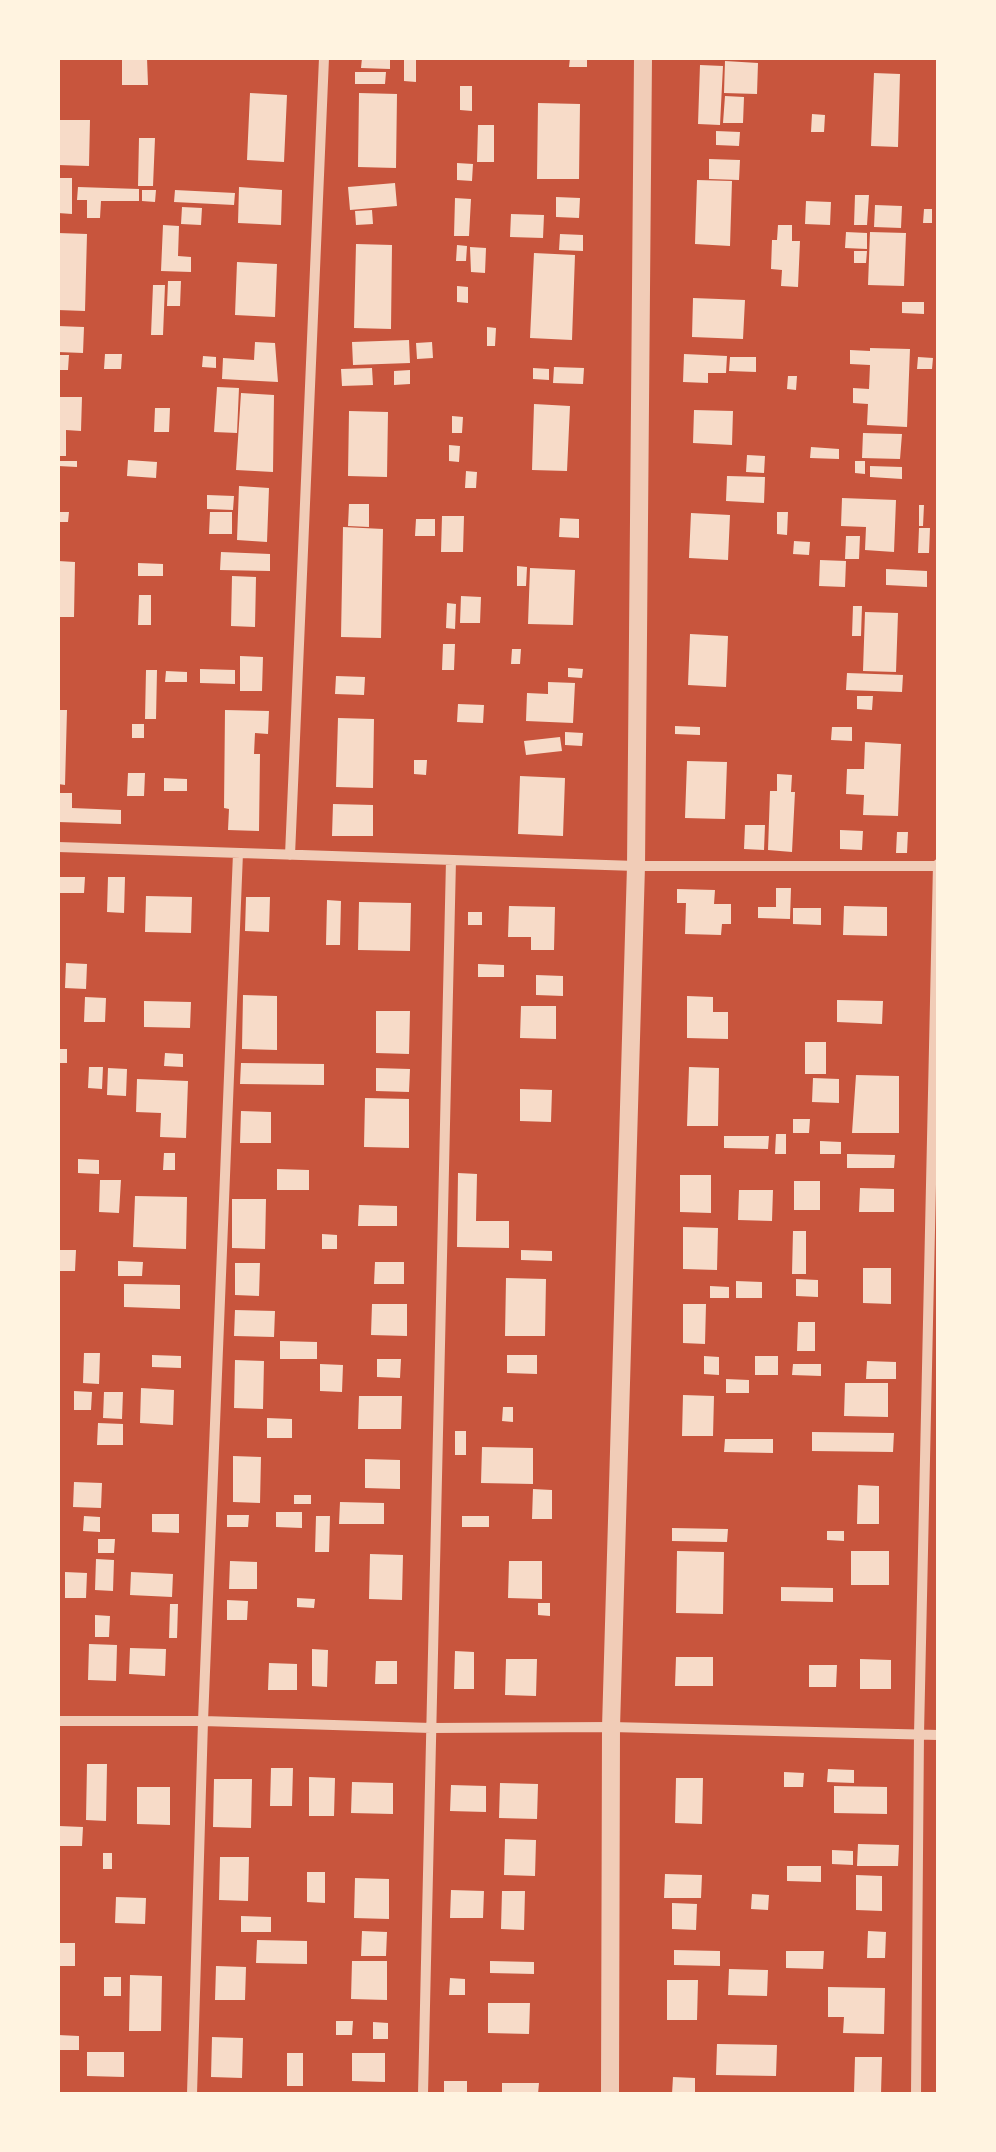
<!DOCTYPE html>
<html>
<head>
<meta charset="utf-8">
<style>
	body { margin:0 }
	#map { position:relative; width:996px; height:2152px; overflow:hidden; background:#c8553d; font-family:"PT Sans",sans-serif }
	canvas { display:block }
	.frame { position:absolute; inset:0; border:60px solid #fff3e0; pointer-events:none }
</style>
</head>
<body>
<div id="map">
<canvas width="996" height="2152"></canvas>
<div class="frame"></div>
</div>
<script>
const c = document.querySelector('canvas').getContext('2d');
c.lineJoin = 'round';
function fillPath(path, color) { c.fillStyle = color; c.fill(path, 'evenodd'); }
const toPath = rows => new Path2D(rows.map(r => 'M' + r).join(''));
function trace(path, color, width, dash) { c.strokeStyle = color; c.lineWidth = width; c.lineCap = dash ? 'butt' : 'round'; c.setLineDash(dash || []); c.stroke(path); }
const building = toPath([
	[122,58,147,58,148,85,122,85],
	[362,58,390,58,390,69,361,68],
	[404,58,416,58,416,82,404,81],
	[570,58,587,58,587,67,569,67],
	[725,61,758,63,757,94,724,93],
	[700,65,723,66,720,125,698,124],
	[355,72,386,72,385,84,355,84],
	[874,73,900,74,898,147,871,146],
	[460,86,472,86,472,111,460,110],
	[250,93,287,95,284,162,247,160],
	[359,93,397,94,396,168,358,167],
	[725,96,744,97,743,123,723,123],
	[538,103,580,104,579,179,537,179],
	[812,114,825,115,824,132,811,132],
	[58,120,90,120,89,166,58,165],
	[478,125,494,125,494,162,477,162],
	[716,131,740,132,739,146,716,145],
	[139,138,155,138,153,186,138,186],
	[709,159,740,160,739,180,709,179],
	[457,163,473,164,472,181,457,180],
	[58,178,72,178,72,214,58,213],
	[697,180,732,181,730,246,695,244],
	[395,183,397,206,350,210,348,187],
	[78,187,139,189,139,201,101,201,100,218,87,218,87,200,77,200],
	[239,187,282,190,281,225,238,223],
	[142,190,156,190,155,202,142,201],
	[175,190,235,193,234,205,174,202],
	[855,195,869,195,867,225,854,225],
	[556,197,580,198,579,218,556,217],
	[455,198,471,199,469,236,454,236],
	[806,201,831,202,830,225,805,224],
	[875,205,902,206,901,228,874,227],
	[182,207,202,208,201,225,181,224],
	[924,209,932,209,932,223,923,223],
	[372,210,373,224,356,225,355,211],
	[511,214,544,215,543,238,510,237],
	[163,225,179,226,178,256,191,257,191,272,161,271],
	[778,225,792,225,792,241,800,241,798,287,781,286,782,270,771,269,772,240,777,240],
	[846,232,867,233,867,249,845,248],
	[870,232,906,233,904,286,868,285],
	[58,233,87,234,85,311,58,310],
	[560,234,583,235,583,251,559,250],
	[356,244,392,245,391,329,354,328],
	[457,245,467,246,466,261,456,261],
	[470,247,486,248,485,273,471,272],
	[854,251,867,251,866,263,854,263],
	[534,253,575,255,572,340,530,338],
	[237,262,277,264,275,317,235,315],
	[168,281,181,281,180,306,167,306],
	[153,285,165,285,163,335,151,335],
	[457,286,468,287,468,303,457,302],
	[693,298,745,300,743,339,692,337],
	[902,302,924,302,924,314,902,313],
	[58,326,84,327,83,353,58,352],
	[487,327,496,328,495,346,487,346],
	[409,340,410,363,353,365,352,342],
	[255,342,275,343,278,382,222,379,223,358,254,360],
	[432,342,433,358,417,359,416,343],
	[870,348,910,349,907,427,867,425,868,404,853,403,853,388,869,389,870,365,850,364,850,350,870,351],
	[105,354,122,354,121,369,104,369],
	[684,354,727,356,726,373,708,373,708,383,683,382],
	[58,355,69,355,68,370,58,370],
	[203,356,216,357,216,368,202,367],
	[730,357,756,357,756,372,729,371],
	[918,357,933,358,932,369,917,369],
	[554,367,584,368,583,384,553,383],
	[372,368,373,385,342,386,341,369],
	[533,368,549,369,549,380,533,379],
	[410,370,410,384,394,385,394,371],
	[788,376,797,376,796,390,787,389],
	[217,387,239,388,237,433,214,432],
	[241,393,274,395,273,472,236,470],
	[58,397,82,397,81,431,66,430,66,456,58,456],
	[534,404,570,406,567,471,532,470],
	[155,408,170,408,169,432,154,432],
	[694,410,733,411,732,445,693,443],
	[349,411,388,412,387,477,348,476],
	[452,416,463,417,462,433,452,433],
	[863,433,902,434,900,459,862,458],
	[449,445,460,446,459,462,449,461],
	[811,447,839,449,839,459,810,458],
	[747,455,765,456,764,473,746,472],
	[128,460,157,462,156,478,127,476],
	[58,461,77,461,77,467,58,466],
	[855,461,865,461,865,474,855,473],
	[870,466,902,467,902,479,870,477],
	[466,471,477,472,476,488,465,488],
	[727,476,765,477,764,503,726,501],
	[239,486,269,488,267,542,237,540],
	[207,495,234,496,233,510,207,509],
	[842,498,896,500,894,552,865,550,866,527,841,526],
	[349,504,369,504,369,527,348,526],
	[919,505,924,505,923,526,919,526],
	[58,512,69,512,68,522,58,522],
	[210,512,232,512,232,534,209,534],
	[777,512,788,512,787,535,777,534],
	[691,513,730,515,728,560,689,558],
	[442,516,464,516,463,552,441,552],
	[560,518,579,519,579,538,559,537],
	[416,519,435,519,435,536,415,536],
	[343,527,383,529,381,638,341,637],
	[919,528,930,528,929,553,918,553],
	[846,536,860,536,859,559,845,559],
	[794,541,810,542,809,555,793,554],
	[221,552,270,554,270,571,220,570],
	[820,560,846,561,845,587,819,586],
	[58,561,75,562,74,617,58,617],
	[138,563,163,564,163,576,138,576],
	[517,566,527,567,526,586,517,586],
	[530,568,575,570,573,625,528,624],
	[886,569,927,571,927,587,886,585],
	[232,576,256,577,255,627,231,626],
	[139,595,151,595,151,625,138,625],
	[461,596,481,597,480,623,460,623],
	[447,603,456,604,455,629,446,628],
	[853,606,862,606,861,636,852,636],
	[865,612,898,613,896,672,863,671],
	[690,634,728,636,726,687,688,685],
	[443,644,455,644,454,670,442,670],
	[512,649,521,649,520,664,511,664],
	[240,656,263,657,262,691,240,691],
	[568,668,583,669,582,678,568,677],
	[200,669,235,670,235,684,200,683],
	[146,670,157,670,156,719,145,719],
	[166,671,187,672,187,682,165,682],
	[847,673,903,675,902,692,846,690],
	[336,676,365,677,364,695,335,694],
	[548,682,575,683,573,723,526,721,527,693,548,694],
	[857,696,873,696,872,710,857,709],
	[458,704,484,705,483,723,457,722],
	[58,710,67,710,65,785,58,784],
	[225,710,269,711,268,734,255,733,254,754,260,754,259,831,228,830,229,809,224,808],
	[338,718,374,719,373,788,336,787],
	[132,724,144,724,144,738,132,738],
	[675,726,700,727,700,735,675,734],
	[832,727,852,727,852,741,831,740],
	[565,732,583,733,582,746,565,745],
	[560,737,562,751,526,755,524,741],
	[865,742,901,744,898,816,863,815,864,795,846,794,847,769,864,769],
	[414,760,427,760,426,775,414,774],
	[687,761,727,762,725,819,685,818],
	[128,773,145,773,144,796,127,796],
	[777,774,792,775,791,792,795,792,792,852,768,850,770,791,777,791],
	[520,776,565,778,563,836,518,834],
	[164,778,187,779,187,791,164,791],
	[58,793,72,793,72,808,121,810,121,824,58,822],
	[333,804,373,805,373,836,332,836],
	[745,825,765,825,764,850,744,849],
	[840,830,863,831,862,850,840,849],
	[897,832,908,832,907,853,896,853],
	[58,877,85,877,84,893,58,893],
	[108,877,125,877,124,913,107,912],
	[776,888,791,888,790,919,758,918,758,907,776,907],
	[677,889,715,890,714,904,731,904,731,924,722,924,721,935,685,934,686,903,677,903],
	[146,896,192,897,191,933,145,932],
	[246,897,270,897,269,932,245,931],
	[327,900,341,901,340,945,326,945],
	[359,902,411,903,410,951,358,950],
	[509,906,555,907,554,950,531,950,531,937,508,937],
	[844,906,887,907,887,936,843,935],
	[793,908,821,908,821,925,793,924],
	[468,912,482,912,482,925,468,925],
	[66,963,87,964,86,989,65,988],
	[478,964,504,965,504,977,478,977],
	[536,975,563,976,563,996,536,995],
	[243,995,277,996,277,1050,242,1049],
	[687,996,713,997,713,1012,728,1012,728,1039,687,1038],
	[85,997,106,998,105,1022,84,1022],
	[837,1000,883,1001,882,1024,837,1022],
	[144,1001,191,1002,190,1028,144,1027],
	[521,1006,556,1006,556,1039,520,1038],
	[376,1011,410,1011,409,1054,376,1053],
	[805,1042,826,1042,826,1074,805,1074],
	[58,1049,67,1049,67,1063,58,1063],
	[165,1053,183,1054,183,1067,164,1066],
	[241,1063,324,1064,324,1085,240,1084],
	[89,1067,103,1067,102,1089,88,1088],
	[689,1067,719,1068,718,1126,687,1126],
	[108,1068,127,1069,126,1096,107,1095],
	[376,1068,410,1069,409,1092,376,1091],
	[856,1075,899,1076,899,1133,852,1133],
	[813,1078,839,1079,839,1103,812,1102],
	[137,1079,188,1081,186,1138,160,1137,161,1113,136,1112],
	[520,1089,552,1090,551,1122,520,1121],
	[365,1098,409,1099,409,1148,364,1147],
	[241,1111,271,1112,271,1143,240,1143],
	[793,1119,810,1119,809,1133,793,1133],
	[776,1134,786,1134,786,1154,775,1154],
	[724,1136,769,1136,768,1149,724,1148],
	[820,1141,841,1142,841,1154,820,1154],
	[164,1153,175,1153,175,1170,163,1170],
	[847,1154,895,1155,894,1168,847,1168],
	[78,1159,99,1160,99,1174,78,1173],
	[277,1169,309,1170,309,1190,277,1190],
	[458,1173,477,1174,476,1221,509,1221,509,1248,457,1247],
	[680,1175,711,1175,711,1213,680,1212],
	[100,1180,121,1180,119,1213,99,1212],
	[794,1181,820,1181,820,1210,794,1210],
	[860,1188,894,1189,894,1212,859,1212],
	[739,1190,773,1190,772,1221,738,1220],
	[135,1196,187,1197,186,1249,133,1247],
	[232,1199,266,1199,265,1249,232,1248],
	[359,1205,397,1206,397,1226,358,1226],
	[683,1227,718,1228,717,1270,683,1269],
	[793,1231,806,1231,806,1274,792,1274],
	[322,1234,337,1235,337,1249,322,1249],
	[58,1250,76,1250,75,1271,58,1271],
	[521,1250,552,1251,552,1261,521,1260],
	[118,1261,143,1262,142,1276,118,1276],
	[375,1262,404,1262,404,1284,374,1284],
	[235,1263,260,1263,259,1296,235,1295],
	[863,1268,891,1268,891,1304,863,1303],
	[506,1278,546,1279,545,1336,505,1336],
	[796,1279,818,1280,818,1297,796,1296],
	[736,1281,762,1282,762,1298,736,1298],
	[124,1284,180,1285,180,1309,124,1307],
	[710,1286,729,1287,729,1298,710,1298],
	[372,1304,407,1304,407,1336,371,1335],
	[683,1304,706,1304,705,1344,683,1343],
	[235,1310,275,1311,274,1337,234,1336],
	[798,1322,815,1322,815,1351,797,1351],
	[280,1341,317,1342,317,1359,280,1359],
	[84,1353,100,1353,99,1384,83,1383],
	[152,1355,181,1356,181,1368,152,1367],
	[507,1355,537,1355,537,1374,507,1373],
	[704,1356,719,1357,719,1375,704,1374],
	[755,1356,778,1356,778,1375,755,1375],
	[377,1359,401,1359,400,1378,377,1377],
	[235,1360,264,1361,263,1409,234,1408],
	[867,1361,896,1362,896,1379,866,1379],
	[320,1364,343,1365,342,1392,320,1391],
	[793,1364,821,1364,821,1376,792,1375],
	[726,1379,749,1380,749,1393,726,1393],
	[845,1383,888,1383,888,1417,844,1416],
	[141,1388,174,1390,173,1425,140,1423],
	[74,1391,92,1392,91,1410,74,1410],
	[104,1392,123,1392,122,1419,103,1418],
	[683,1395,714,1396,713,1436,682,1436],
	[359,1396,402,1396,401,1429,358,1429],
	[503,1407,513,1407,513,1422,502,1421],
	[267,1418,292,1419,292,1438,267,1438],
	[98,1423,123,1424,123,1445,97,1445],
	[455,1431,466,1431,466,1455,455,1455],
	[812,1432,894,1433,893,1452,812,1451],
	[725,1439,773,1439,773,1453,724,1452],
	[482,1447,533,1448,533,1484,481,1483],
	[233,1456,261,1457,260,1503,233,1502],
	[365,1459,400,1460,400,1489,365,1488],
	[74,1482,102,1483,101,1508,73,1507],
	[858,1485,879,1486,879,1524,857,1524],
	[533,1489,552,1490,552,1519,532,1519],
	[294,1495,311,1495,311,1504,294,1504],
	[340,1502,384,1503,384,1524,339,1524],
	[276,1512,302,1512,302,1528,276,1527],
	[152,1514,179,1514,179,1533,152,1532],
	[227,1515,249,1515,248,1527,227,1527],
	[84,1516,100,1517,100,1532,83,1531],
	[316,1516,330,1516,329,1552,315,1552],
	[462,1516,489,1516,489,1527,462,1527],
	[672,1528,728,1529,727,1542,672,1541],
	[827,1531,844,1531,844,1541,827,1540],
	[98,1539,115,1539,114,1553,98,1553],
	[677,1551,724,1552,723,1614,676,1613],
	[851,1551,889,1551,889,1585,851,1585],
	[370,1554,403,1555,402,1600,369,1599],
	[96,1559,114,1560,113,1591,95,1590],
	[230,1561,257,1562,257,1589,229,1589],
	[509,1561,542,1561,542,1599,508,1598],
	[65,1572,87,1573,86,1598,65,1598],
	[131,1572,173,1574,172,1597,130,1595],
	[781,1587,833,1588,833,1602,781,1601],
	[297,1598,315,1599,314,1608,297,1607],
	[227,1600,248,1601,247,1620,227,1620],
	[538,1603,550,1603,550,1616,538,1615],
	[170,1604,178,1604,177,1638,169,1638],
	[95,1615,110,1616,109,1637,95,1637],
	[89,1644,117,1645,116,1681,88,1680],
	[130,1648,166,1649,165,1676,129,1674],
	[312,1649,328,1650,327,1687,312,1686],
	[455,1651,474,1652,474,1689,454,1689],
	[676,1657,713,1657,713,1686,675,1686],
	[506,1659,537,1659,536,1696,505,1695],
	[860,1659,891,1660,891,1689,860,1689],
	[376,1661,397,1661,397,1684,375,1684],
	[269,1663,297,1664,297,1690,268,1690],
	[809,1665,837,1665,836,1687,809,1687],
	[87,1764,107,1764,106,1821,86,1820],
	[271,1768,293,1768,292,1806,270,1806],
	[828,1769,854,1770,854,1783,827,1782],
	[784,1772,804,1773,803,1787,784,1787],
	[309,1777,335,1778,334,1816,309,1816],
	[676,1778,703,1778,702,1824,675,1823],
	[214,1779,252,1779,251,1828,213,1827],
	[352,1782,393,1783,393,1814,351,1813],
	[500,1783,538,1784,537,1819,499,1818],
	[451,1785,486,1786,486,1812,450,1811],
	[834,1786,887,1787,887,1814,834,1813],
	[137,1787,170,1787,170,1825,137,1824],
	[59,1826,83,1827,82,1846,59,1846],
	[505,1839,536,1840,535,1876,504,1875],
	[858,1844,899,1845,898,1866,857,1866],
	[832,1850,853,1851,853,1865,832,1864],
	[103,1853,112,1853,112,1869,103,1869],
	[220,1857,249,1857,248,1901,219,1900],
	[787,1866,821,1866,821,1882,787,1881],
	[307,1872,325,1872,325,1903,307,1902],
	[665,1874,702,1875,701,1898,664,1898],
	[856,1875,882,1876,882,1911,856,1910],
	[355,1878,389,1879,389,1919,354,1918],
	[451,1890,484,1891,483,1918,450,1918],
	[502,1891,525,1891,524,1930,501,1929],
	[752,1894,769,1895,768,1910,751,1909],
	[116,1897,146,1898,145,1924,115,1923],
	[672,1903,697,1904,696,1930,672,1929],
	[241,1916,271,1917,271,1932,241,1932],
	[362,1931,387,1932,386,1956,361,1956],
	[868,1931,886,1932,885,1958,867,1958],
	[257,1940,307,1941,307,1964,256,1963],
	[58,1943,75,1943,75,1966,58,1966],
	[674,1950,720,1951,720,1966,674,1965],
	[786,1951,824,1951,823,1969,786,1968],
	[352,1961,387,1961,387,2000,351,1999],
	[490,1961,534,1962,534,1974,490,1973],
	[216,1966,246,1967,245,2000,215,2000],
	[729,1969,768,1970,767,1996,728,1995],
	[130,1975,162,1976,161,2031,129,2031],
	[104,1977,121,1977,121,1996,104,1996],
	[450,1978,465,1979,465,1995,449,1995],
	[667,1980,698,1980,697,2020,667,2020],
	[828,1987,885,1988,884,2034,843,2033,844,2017,828,2017],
	[488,2003,530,2003,529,2034,488,2033],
	[336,2021,353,2021,352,2035,336,2035],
	[373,2022,388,2023,388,2039,373,2039],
	[58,2035,79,2036,79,2050,58,2050],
	[212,2037,243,2038,242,2078,211,2077],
	[717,2044,777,2045,776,2076,716,2075],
	[87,2052,124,2052,124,2077,87,2076],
	[287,2053,303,2053,303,2086,287,2086],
	[352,2053,385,2053,385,2082,352,2081],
	[855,2057,882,2057,881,2094,854,2093],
	[673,2077,695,2078,695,2094,672,2094],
	[444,2081,467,2081,467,2093,444,2093],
	[502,2083,539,2083,538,2094,502,2094]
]);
const minor = toPath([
	[58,847,636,866,938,866],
	[290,855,324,58],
	[58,1721,203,1721,431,1728,611,1727,938,1735],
	[192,2094,203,1721,238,853],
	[423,2094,451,860],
	[916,2094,919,1734,938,864]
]);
const tertiary = toPath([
	[610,2094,611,1727,636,866,643,58]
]);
fillPath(building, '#f7dbc8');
trace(minor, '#f1ccb7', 10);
trace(tertiary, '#f1ccb7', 18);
</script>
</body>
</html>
